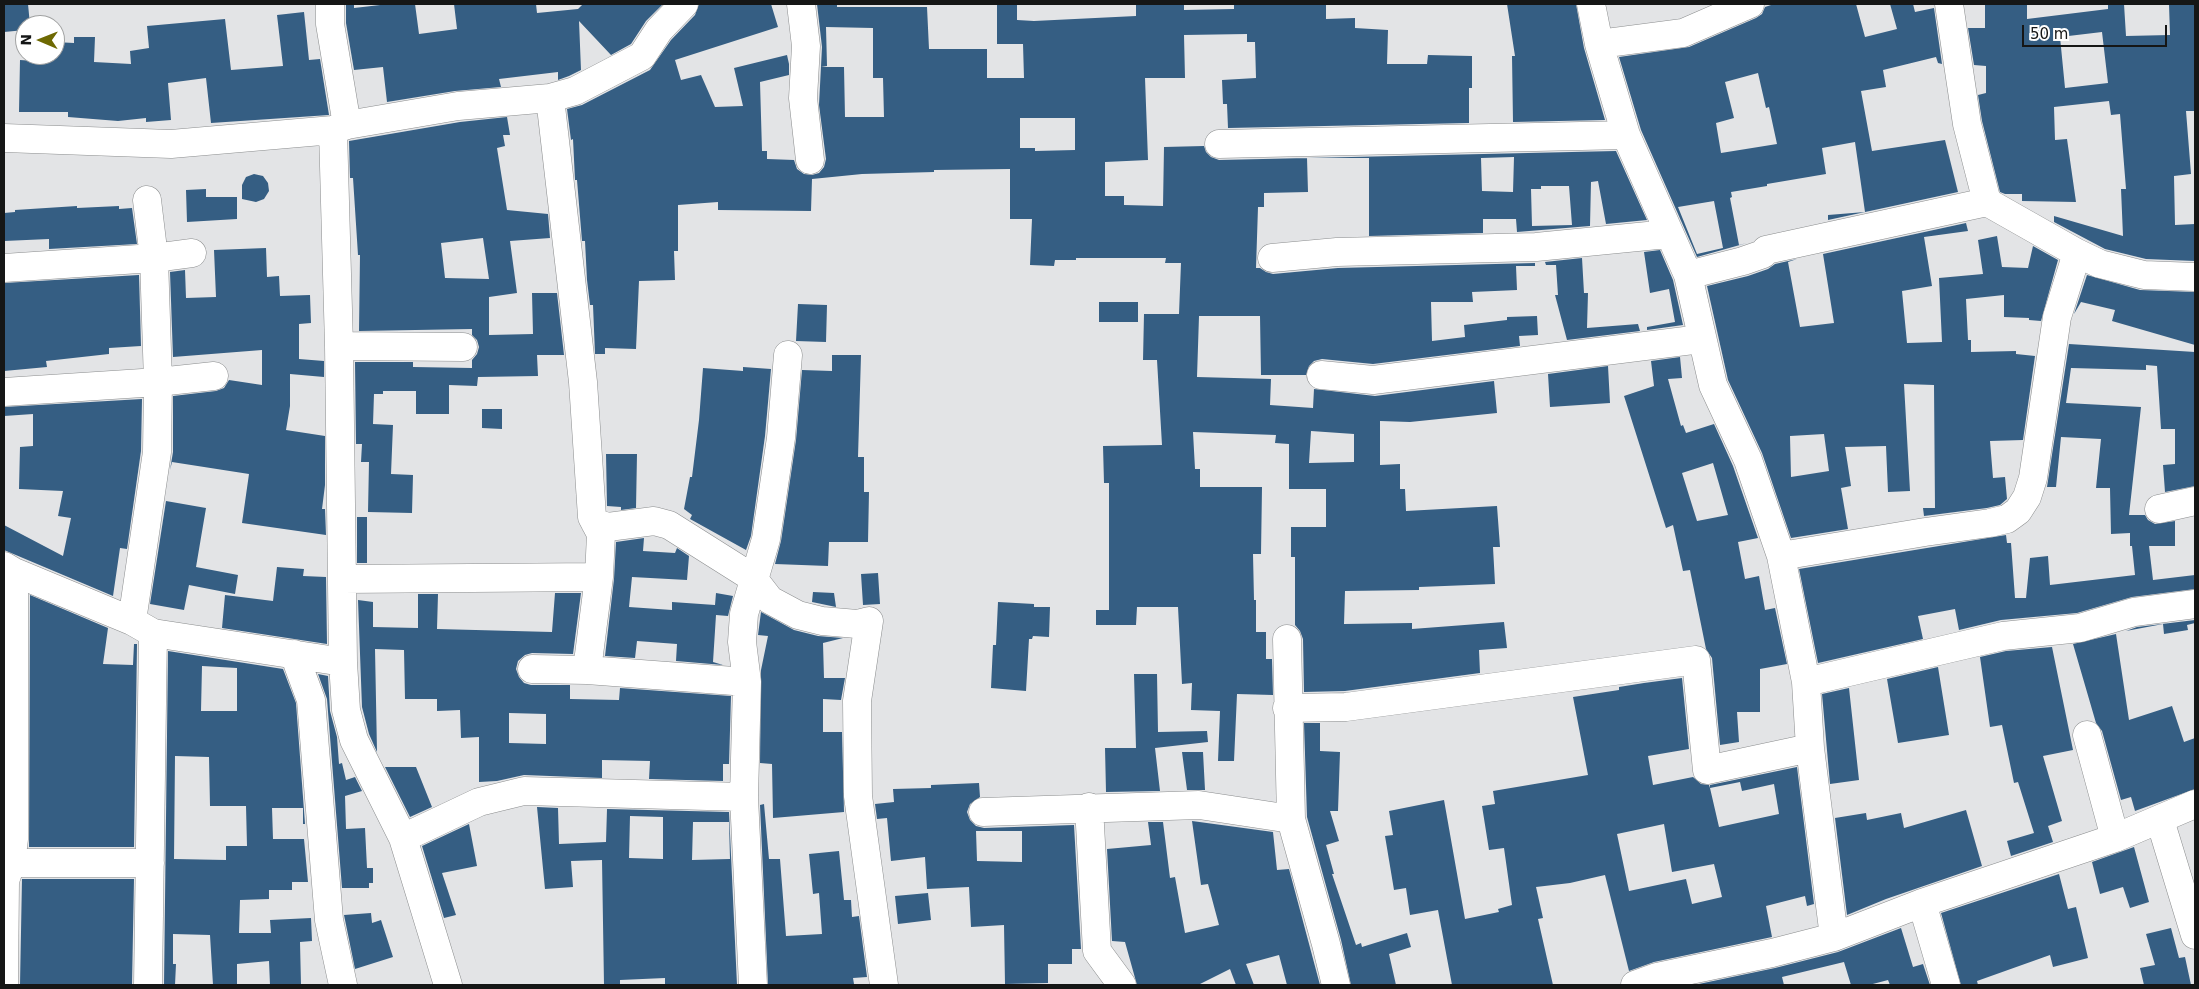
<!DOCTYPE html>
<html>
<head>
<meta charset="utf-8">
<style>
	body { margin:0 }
	#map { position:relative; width:2199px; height:989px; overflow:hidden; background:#e3e4e6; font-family:"DejaVu Sans",sans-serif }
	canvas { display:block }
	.frame { position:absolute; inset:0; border:5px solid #151616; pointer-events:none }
	.north { position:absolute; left:15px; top:15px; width:50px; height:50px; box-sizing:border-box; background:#fff; border:1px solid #a1a2a2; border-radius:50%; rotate:271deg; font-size:14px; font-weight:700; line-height:20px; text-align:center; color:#151616 }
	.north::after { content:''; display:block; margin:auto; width:18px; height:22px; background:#6e6902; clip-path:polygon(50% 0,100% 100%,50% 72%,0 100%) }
	.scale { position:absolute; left:2022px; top:25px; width:145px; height:22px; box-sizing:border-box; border:2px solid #151616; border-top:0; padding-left:6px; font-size:15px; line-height:18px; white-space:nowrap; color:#151616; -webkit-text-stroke:4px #fff; paint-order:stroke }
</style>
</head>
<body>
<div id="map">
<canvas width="2199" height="989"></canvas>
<div class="frame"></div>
<div class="north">N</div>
<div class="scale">50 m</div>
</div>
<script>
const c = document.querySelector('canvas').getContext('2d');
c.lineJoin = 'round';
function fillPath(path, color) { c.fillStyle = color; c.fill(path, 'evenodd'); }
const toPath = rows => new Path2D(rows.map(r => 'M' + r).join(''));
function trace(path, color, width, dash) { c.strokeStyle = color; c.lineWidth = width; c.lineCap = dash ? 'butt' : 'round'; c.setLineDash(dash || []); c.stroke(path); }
const building = toPath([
	[4,4,28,4,30,25,25,25,25,30,4,32],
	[346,4,354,4,354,8,389,4,415,4,419,34,457,29,454,4,536,4,537,13,578,9,583,4,663,4,646,21,631,44,611,55,579,21,581,70,569,76,558,80,558,72,499,79,501,87,455,91,387,102,383,67,354,70,346,23],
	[699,4,771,4,778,27,675,60,681,80,701,75,715,107,743,106,734,68,787,55,789,64,789,75,760,82,762,151,767,151,767,159,794,160,797,169,804,174,812,175,819,173,824,167,826,159,819,105,822,47,817,4,837,4,837,7,927,7,929,49,987,49,987,78,1024,78,1023,44,997,44,997,4,1017,4,1017,20,1034,21,1136,16,1136,4,1184,4,1184,10,1234,9,1234,4,1326,4,1326,19,1355,18,1355,28,1388,30,1387,64,1427,64,1428,55,1472,56,1472,88,1469,88,1469,123,1228,128,1227,104,1223,104,1222,80,1256,78,1255,42,1247,42,1247,34,1184,35,1185,78,1145,78,1148,160,1105,162,1105,196,1124,196,1124,205,1163,206,1164,147,1204,146,1206,152,1211,157,1219,160,1616,151,1647,220,1606,224,1598,181,1591,182,1590,226,1517,232,1516,219,1483,219,1483,233,1369,236,1369,158,1307,158,1308,192,1264,193,1264,207,1258,207,1256,268,1260,268,1266,272,1273,274,1338,268,1535,263,1535,266,1516,266,1517,290,1472,292,1473,302,1431,302,1432,341,1465,337,1464,325,1507,320,1507,317,1537,316,1538,335,1519,336,1520,346,1373,364,1322,359,1314,361,1309,366,1306,375,1261,375,1260,316,1199,316,1197,377,1271,379,1270,405,1313,408,1314,389,1375,396,1494,381,1497,413,1410,422,1380,421,1380,465,1400,464,1400,489,1405,489,1406,511,1497,506,1500,547,1493,547,1495,584,1419,587,1419,590,1345,591,1344,624,1412,623,1412,629,1504,622,1507,648,1479,650,1480,673,1345,691,1304,692,1303,639,1300,631,1295,625,1295,557,1291,557,1291,527,1326,527,1326,489,1289,489,1289,444,1275,443,1276,435,1193,432,1195,469,1200,469,1200,487,1262,487,1261,554,1253,554,1254,600,1256,600,1256,632,1266,632,1266,659,1272,659,1273,695,1237,694,1234,761,1218,761,1220,711,1191,710,1192,683,1182,684,1178,607,1137,607,1136,625,1096,625,1096,610,1109,610,1109,483,1104,483,1103,446,1162,445,1157,360,1143,360,1144,314,1179,314,1181,263,1165,263,1166,258,1076,258,1076,260,1055,260,1054,266,1030,265,1032,219,1010,219,1010,169,934,170,934,172,862,174,812,179,811,211,718,210,718,202,678,205,678,251,674,251,675,280,639,281,636,349,605,348,605,354,595,354,593,305,590,305,587,280,585,241,582,241,577,180,575,180,573,139,571,140,567,109,582,105,650,70,671,40,695,15],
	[826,27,873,28,873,78,883,78,884,117,845,117,844,67,821,67,827,66],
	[1020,118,1075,118,1075,150,1035,151,1035,148,1020,148],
	[1514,157,1513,192,1482,191,1481,158],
	[1541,186,1569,186,1572,225,1532,226,1531,189,1541,189],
	[1311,431,1354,434,1354,462,1309,463],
	[1507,4,1576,4,1584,48,1605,120,1513,122,1512,56,1515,56],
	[1774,4,1856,4,1865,37,1897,29,1890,4,1913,4,1915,12,1934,8,1942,64,1938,63,1936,57,1883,70,1886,87,1861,91,1872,151,1945,140,1958,192,1828,220,1828,215,1865,212,1855,142,1822,148,1826,174,1767,184,1767,186,1731,192,1732,197,1730,198,1739,245,1747,243,1697,257,1641,130,1619,57,1689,47,1756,18,1762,14,1765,7],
	[1758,73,1766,108,1769,107,1777,144,1721,153,1716,123,1734,118,1725,82],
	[1714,201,1723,248,1697,254,1678,207],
	[1985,4,2027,4,2027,19,2108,9,2108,4,2124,4,2126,36,2170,35,2169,4,2195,4,2195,111,2186,111,2191,174,2174,176,2175,225,2195,224,2195,261,2146,259,2105,249,2054,222,2054,216,2123,236,2121,189,2126,189,2120,114,2111,115,2109,101,2054,107,2055,140,2067,139,2076,202,2022,201,2022,194,2005,194,2000,192,1982,121,1978,95,1986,93,1986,66,1974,65,1968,28,1985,28],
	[2102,32,2108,83,2065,88,2060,37],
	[304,12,309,60,320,59,329,115,211,123,206,78,168,83,171,120,146,122,146,118,118,121,68,117,68,112,19,112,20,60,35,61,35,55,55,55,55,42,74,43,74,37,95,37,94,62,131,64,130,51,149,48,147,26,225,19,231,70,283,66,277,15],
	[507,117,510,135,503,135,505,146,497,148,507,210,548,214,550,238,510,241,517,293,489,297,489,335,533,334,532,293,557,293,564,355,537,355,538,376,478,377,477,386,449,385,449,414,416,414,416,391,383,391,383,394,374,394,373,424,393,425,391,474,413,475,412,513,368,512,369,462,361,462,362,444,356,444,355,362,413,362,413,367,472,368,472,360,477,354,479,347,477,340,472,335,472,329,359,331,360,255,358,255,353,178,350,178,349,141,460,122],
	[483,238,489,279,445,278,441,243],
	[254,174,263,176,268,183,269,191,264,199,256,202,242,199,242,185,246,177],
	[206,189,206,197,237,197,237,219,187,222,186,190],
	[77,206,77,208,119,206,119,209,132,208,137,244,49,249,49,239,4,241,4,213,15,212,15,210],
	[1966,223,1968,231,1924,237,1932,286,1902,291,1907,343,1942,342,1939,278,1983,274,1978,240,1997,236,2002,267,2028,268,2033,246,2058,260,2041,321,2029,320,2029,318,2004,317,2004,295,1966,299,1968,340,1971,340,1971,352,2016,351,2016,354,2035,356,2023,440,1990,441,1993,478,2005,477,2007,499,2000,505,1987,508,1924,516,1923,508,1935,508,1934,385,1904,384,1910,491,1888,492,1886,446,1845,447,1851,486,1841,488,1848,529,1791,538,1762,453,1728,380,1707,286,1748,276,1768,269,1775,264,1797,259,1788,262,1800,327,1834,323,1823,254],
	[1824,434,1829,471,1791,477,1790,436],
	[266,248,267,277,279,276,280,296,310,295,311,323,299,324,299,359,324,361,324,377,290,374,290,406,286,430,325,436,325,485,322,509,325,509,326,535,242,523,249,474,172,462,170,470,173,452,173,396,216,391,224,388,229,380,262,385,262,350,173,357,170,272,185,270,186,298,216,297,214,250],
	[1660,250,1673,280,1683,325,1647,330,1647,327,1675,322,1669,289,1650,293,1644,252],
	[1582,258,1584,293,1588,293,1587,328,1638,324,1640,331,1567,340,1555,295,1558,295,1556,265,1546,265,1545,262],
	[139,275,141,346,109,348,109,354,46,361,47,367,4,371,4,283],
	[2087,275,2140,290,2195,292,2195,345,2112,321,2115,310,2081,302,2074,314],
	[1099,302,1138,302,1138,322,1099,322],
	[798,304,827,305,826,342,796,341],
	[2069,344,2195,352,2195,486,2165,492,2163,465,2175,464,2175,429,2161,429,2157,366,2146,365,2146,370,2071,368,2066,403,2141,407,2129,515,2145,515,2148,520,2155,524,2175,521,2175,546,2149,546,2153,580,2195,575,2195,589,2132,597,2077,613,2001,620,1959,630,1955,609,1918,616,1923,639,1818,663,1799,569,2006,535,2007,543,2011,543,2015,598,2026,598,2030,558,2048,556,2050,585,2135,575,2132,546,2130,546,2130,533,2111,534,2110,488,2096,488,2101,439,2061,437,2056,487,2047,487],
	[832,355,861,355,858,457,864,457,864,492,869,492,868,542,829,542,828,566,775,564,781,541,796,440,802,370,832,371],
	[1680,357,1682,378,1668,379,1681,426,1683,425,1686,433,1714,424,1733,466,1758,538,1738,542,1745,579,1759,576,1765,610,1775,608,1787,664,1760,669,1760,712,1737,712,1739,742,1720,745,1712,658,1706,649,1690,570,1683,571,1673,525,1666,528,1624,396,1654,386,1651,361],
	[1713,463,1728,515,1697,521,1682,473],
	[1608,366,1610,403,1550,407,1548,374],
	[743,367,771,369,765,436,751,536,746,550,690,519,692,515,684,509,690,477,692,477,699,420,703,368,743,371],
	[142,399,141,451,127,549,120,548,113,596,4,550,4,525,63,556,71,518,58,516,63,491,19,489,20,447,33,446,33,414,4,416,4,407],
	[482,409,502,409,502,429,482,428],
	[606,454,637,454,636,508,621,510,621,507,607,506],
	[166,501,206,508,196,567,238,575,235,594,189,585,184,610,150,604],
	[357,517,367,517,367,563,357,563],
	[644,538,643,551,675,553,677,548,689,556,687,580,632,577,629,607,672,610,672,602,715,605,716,593,733,596,728,616,716,615,713,662,723,665,676,661,677,644,637,641,635,658,605,656,614,579,616,542],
	[277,567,304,569,303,576,326,577,327,644,222,628,225,595,273,601],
	[878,573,880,604,863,605,861,574],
	[813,592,834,593,836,607,812,602],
	[555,593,581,593,573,654,532,653,525,655,518,661,516,669,519,677,524,683,531,685,570,685,570,699,619,700,620,688,731,696,729,764,723,764,723,781,649,779,650,761,602,760,602,778,524,775,497,781,479,782,479,737,461,738,460,710,437,711,437,699,405,699,404,650,375,649,377,752,369,734,362,707,358,600,373,602,373,627,418,628,418,594,438,594,437,629,552,632],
	[509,713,546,714,546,744,509,743],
	[30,595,108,628,103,664,133,665,134,644,137,644,134,847,29,847],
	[998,602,1034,604,1034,607,1050,607,1049,637,1033,636,1032,639,1029,639,1026,691,991,688,993,645,996,645],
	[761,612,794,630,818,636,843,638,823,643,824,678,845,678,841,700,823,699,823,732,842,732,844,812,773,818,772,764,760,763,761,670,768,636,758,635],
	[2195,620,2195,623,2187,625,2188,630,2164,634,2163,624,2126,631,2137,627],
	[2116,634,2129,720,2172,706,2184,742,2195,738,2195,789,2135,811,2131,797,2121,800,2102,731,2096,723,2073,644],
	[2052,647,2073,750,2043,756,2062,821,2048,826,2053,842,2011,856,2007,841,2034,833,2018,782,2014,783,2002,725,1990,727,1980,657,2006,651],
	[168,651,283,669,296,703,305,824,303,824,303,808,272,808,273,839,304,839,308,882,292,882,292,890,269,890,269,899,240,900,239,933,271,933,270,920,311,918,312,941,300,942,301,985,270,985,269,961,237,964,237,985,213,985,210,935,173,934,173,964,176,964,175,985,164,985],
	[202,666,237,668,237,711,201,711],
	[175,756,209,757,210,806,246,806,247,846,226,846,226,860,174,859],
	[1938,667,1949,735,1898,743,1887,679],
	[318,674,328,676,330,711,337,737,339,764,342,763,346,780,355,777,362,791,345,796,346,829,365,828,367,868,373,868,373,883,369,883,369,888,342,888,327,699],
	[1134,674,1157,674,1158,732,1207,731,1208,742,1155,748,1160,791,1106,792,1105,748,1136,748],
	[1682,678,1689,749,1648,756,1653,785,1693,777,1701,784,1709,785,1710,788,1710,785,1797,767,1814,904,1807,906,1805,896,1766,906,1772,937,1654,962,1629,971,1605,875,1570,883,1536,887,1543,918,1538,919,1553,985,1452,985,1438,910,1410,915,1406,888,1394,890,1385,836,1393,835,1389,811,1444,800,1465,919,1499,912,1498,909,1512,905,1504,848,1489,850,1482,806,1495,804,1493,791,1588,775,1573,697,1619,690,1619,687,1644,683],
	[1740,782,1742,791,1774,784,1779,814,1719,827,1710,788],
	[1664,824,1672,872,1714,864,1722,897,1692,904,1686,879,1629,891,1617,834],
	[1849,688,1859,780,1830,784,1822,694],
	[1304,723,1320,723,1320,751,1340,752,1338,811,1330,811,1339,841,1326,845,1334,874,1332,874,1356,945,1361,943,1362,947,1407,933,1411,947,1389,954,1396,985,1351,985,1341,940,1307,817],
	[1182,752,1203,752,1205,790,1187,790],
	[385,767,416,767,432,807,410,817],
	[979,783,980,797,970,804,967,812,970,820,976,826,984,828,1074,825,1081,949,1072,949,1072,964,1048,964,1048,983,1005,984,1004,925,971,927,969,887,927,889,925,857,891,861,887,818,877,819,875,804,894,802,893,789,931,788,931,785],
	[976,831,1022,831,1022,862,977,861],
	[764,804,769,859,780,859,786,936,822,934,819,893,813,894,809,854,839,851,844,900,851,900,852,917,859,916,867,977,853,978,854,984,844,985,768,985,760,805],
	[537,807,558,808,559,844,606,842,607,809,729,812,737,985,665,985,665,978,620,980,620,985,604,985,602,860,571,861,573,887,545,889],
	[630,816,663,817,663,859,629,858],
	[693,822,729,822,730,859,692,860],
	[1966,810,1982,866,1886,899,1847,915,1835,818,1866,813,1867,820,1901,813,1904,828],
	[1192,821,1273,832,1277,870,1289,869,1320,985,1287,985,1279,955,1246,964,1254,985,1236,985,1230,969,1198,985,1137,985,1125,942,1112,941,1107,849,1151,845,1148,822,1163,822,1170,878,1175,877,1185,933,1219,925,1208,884,1201,885],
	[469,824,477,866,442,873,456,915,444,918,422,846],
	[2134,847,2149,902,2130,908,2123,887,2100,894,2092,862],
	[2059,874,2068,909,2076,907,2088,958,2053,967,2050,955,1977,981,1978,985,1961,985,1941,913],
	[22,879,134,879,132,985,20,985],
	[928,893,931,920,898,924,895,896],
	[371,913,372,923,381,920,393,957,355,969,344,915],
	[1901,928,1913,967,1923,964,1930,985,1890,985,1888,980,1869,985,1851,985,1844,962,1782,977,1784,985,1694,985,1775,968,1838,952],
	[2171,928,2179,958,2185,957,2191,985,2144,985,2140,968,2155,965,2146,934]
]);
const minor = toPath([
	[330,4,330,24,347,125],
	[801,4,806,46,803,98,810,160],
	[1591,4,1599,44,1626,135,1688,275,1713,385,1748,460,1781,556,1806,682,1810,748,1834,937],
	[1949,4,1967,124,1987,202],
	[1599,44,1683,33,1750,4],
	[550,98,583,382,592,517,601,534,599,577,587,670],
	[333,130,339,346,343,662,346,710,354,740,403,838,448,985],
	[4,138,171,144,333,130,347,125,458,106,550,98,575,91,642,56,659,30,684,4],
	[1219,144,1626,135],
	[1272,258,1337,252,1536,247,1668,234],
	[4,268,154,258,192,253],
	[1688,275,1743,261,1763,254,1766,250,1987,202,2077,253,2100,264,2144,275,2195,277],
	[339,346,463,347],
	[1321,375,1373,380,1701,339],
	[4,392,158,382,214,376],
	[2159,509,2195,501],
	[595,523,608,527,654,521,669,525,753,578,770,600,798,615,822,621,857,624,869,621,857,701,858,796,884,985],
	[1781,556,1925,532,1990,523,2007,519,2018,511,2027,497,2033,478,2057,317,2077,253],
	[4,566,14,572,132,621,153,633,343,662],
	[343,579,599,577],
	[132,621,157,452,158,382,154,258,147,200],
	[1287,639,1291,819,1326,944,1336,985],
	[294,654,311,700,329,920,343,985],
	[532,669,587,670,747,682],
	[1806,682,2003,636,2080,628,2134,612,2195,604],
	[1287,708,1346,707,1696,660,1707,770,1810,748],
	[2087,735,2115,838],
	[1089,807,1097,951,1122,985],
	[983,812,1199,805,1291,819],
	[2160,820,2195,935],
	[403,838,479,802,524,791,744,797],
	[11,863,150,863],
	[1922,903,1946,985],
	[4,985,5,881,11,863,14,839,14,572],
	[148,985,153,633],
	[753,985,744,797,747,682,742,642,744,614,766,539,781,438,788,355],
	[1635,985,1657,977,1772,953,1834,937,1922,903,2115,838,2195,804]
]);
fillPath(building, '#355e83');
trace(minor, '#8b8d8e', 29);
trace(minor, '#fff', 28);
</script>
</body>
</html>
